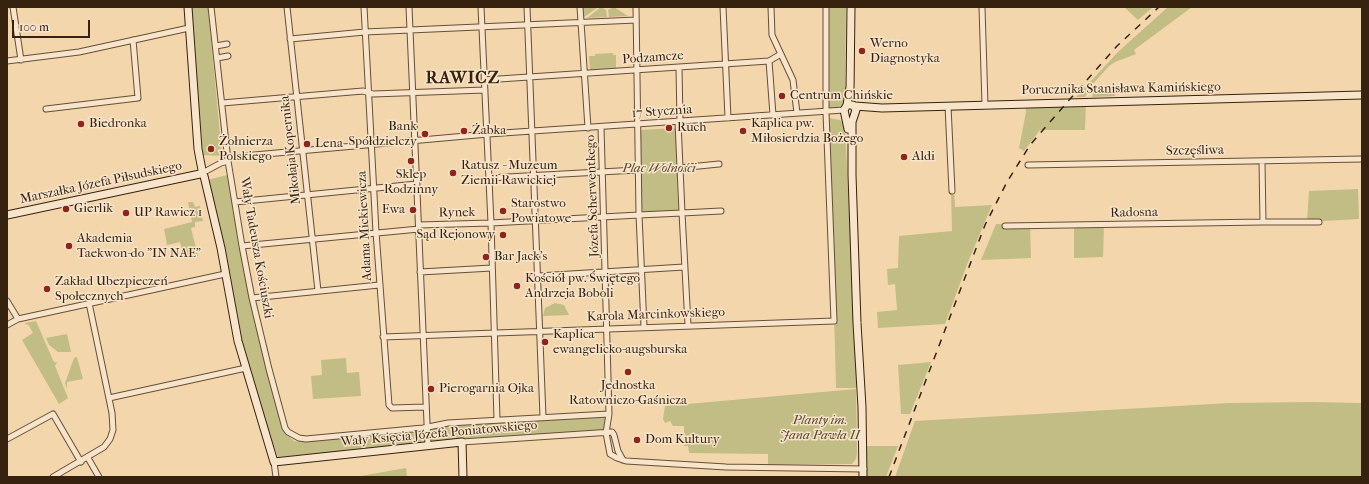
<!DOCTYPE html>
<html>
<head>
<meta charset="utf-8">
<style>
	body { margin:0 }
	#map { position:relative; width:1369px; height:484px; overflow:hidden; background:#f4d6ad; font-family:"IM FELL French Canon",serif }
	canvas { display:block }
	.frame { position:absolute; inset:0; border:8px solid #36220e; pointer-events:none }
	.scale { position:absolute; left:12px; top:20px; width:78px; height:18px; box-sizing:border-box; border:2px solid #36220e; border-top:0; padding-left:5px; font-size:12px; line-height:14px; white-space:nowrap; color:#36220e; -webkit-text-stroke:3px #f8e4ca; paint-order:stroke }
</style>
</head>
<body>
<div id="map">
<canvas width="1369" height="484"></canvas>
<div class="frame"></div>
<div class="scale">100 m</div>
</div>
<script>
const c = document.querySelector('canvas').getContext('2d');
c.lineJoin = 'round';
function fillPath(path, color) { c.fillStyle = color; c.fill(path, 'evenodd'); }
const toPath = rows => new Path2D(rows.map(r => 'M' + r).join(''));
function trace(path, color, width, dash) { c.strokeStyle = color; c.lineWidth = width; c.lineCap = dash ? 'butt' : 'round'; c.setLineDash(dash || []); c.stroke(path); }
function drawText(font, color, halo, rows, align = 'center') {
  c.font = font + ' "IM FELL French Canon",serif'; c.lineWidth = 3; c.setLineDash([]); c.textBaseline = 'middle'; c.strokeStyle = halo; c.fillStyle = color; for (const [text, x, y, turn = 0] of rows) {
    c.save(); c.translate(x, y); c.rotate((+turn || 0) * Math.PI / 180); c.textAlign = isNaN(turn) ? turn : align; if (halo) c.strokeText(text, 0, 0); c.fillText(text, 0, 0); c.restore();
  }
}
const green = toPath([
	[191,7,208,7,222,156,203,155],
	[582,7,598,7,583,18],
	[601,7,606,10,607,17,587,18],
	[614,7,628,16,609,17,608,10],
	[828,7,846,7,845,100,842,105,837,108,828,109],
	[1124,7,1153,7,1138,20],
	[1168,7,1192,7,1134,50,1136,54,1115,62,1109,66,1092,85,1085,97,1076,97,1119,51],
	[613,53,613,55,616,55,616,68,590,70,589,56,595,56,595,54],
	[1115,90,1115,96,1092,97,1094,91],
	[1086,102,1085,130,1040,130,1024,151,1019,148,1026,112,1025,104],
	[829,118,840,120,845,125,857,388,836,388],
	[676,128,678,210,644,213,642,209,639,130],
	[227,175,251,299,284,432,294,441,303,442,421,430,422,444,278,457,260,410,241,340,207,180],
	[1358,189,1359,219,1307,222,1309,191],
	[951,191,954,191,955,207,992,205,968,262,945,324,878,328,877,312,897,310,895,284,888,285,887,269,898,268,899,236,952,231],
	[188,202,193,202,195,207,200,206,203,221,195,222,195,227,191,228,198,256,184,259,180,242,167,245,164,229,192,222],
	[996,224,1030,225,1031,258,981,260],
	[1104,224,1103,257,1074,258,1074,225],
	[555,303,564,305,569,315,543,316,545,308],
	[36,321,52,358,54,362,57,362,55,366,68,398,59,404,22,340,33,333,28,324,26,325,25,323],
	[67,334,71,352,58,352,49,345,46,338],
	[77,357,83,379,67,382,67,389,65,383,74,358],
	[346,358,347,373,359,372,361,396,313,399,311,376,322,375,321,360],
	[931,362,910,414,901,414,898,365],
	[856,389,857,454,856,459,852,464,768,465,768,454,689,453,688,446,684,446,684,426,673,426,670,421,665,423,663,419,665,406],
	[1311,402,1362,403,1362,477,895,477,915,421,1230,403],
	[601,416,605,418,606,420,604,429,601,431,436,442,431,441,429,435,433,428,458,425],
	[864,446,898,446,886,477,867,477],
	[406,468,407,477,355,477]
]);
const street = toPath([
	[13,7,21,60],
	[211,7,228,161,242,246,252,298,269,369,285,428,288,432,299,438,306,439,423,428,448,423,609,414],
	[287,7,318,291],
	[364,7,376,232,389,405,392,408,425,407],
	[409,7,428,446],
	[527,7,543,417],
	[580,7,588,128],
	[636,7,639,215,682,213,678,122],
	[723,7,728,118],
	[771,7,772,35,793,80,797,113],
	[982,7,985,105],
	[290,39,365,32,636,20],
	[216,46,227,44],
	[217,58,228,56],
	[7,61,79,52,189,28],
	[769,61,781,54],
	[679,67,680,122],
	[484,80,769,61,773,115],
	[222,103,363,91,373,94,485,90],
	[948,106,952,191],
	[46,109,138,98,133,40],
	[601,127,609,414,606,433,610,454,617,458,626,461,726,467,864,469],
	[232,157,488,134,844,110],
	[1028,165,1362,159],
	[679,168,719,164],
	[206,171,221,163,228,161],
	[489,178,637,170],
	[235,202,417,184],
	[1263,222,1319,222],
	[419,225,491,223,481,7],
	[1005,226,1263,222,1262,161],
	[242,246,419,229],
	[420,272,492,268],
	[538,276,684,267],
	[252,298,379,285],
	[7,301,18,319,225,274],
	[7,325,18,319],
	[688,325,682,213,721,211],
	[383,337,834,321,826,112,826,7],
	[109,398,246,368],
	[497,420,491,223,639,215,644,327],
	[7,439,53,414,81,462],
	[462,442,612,432,614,435,618,451,623,460],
	[88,458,99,477],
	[274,462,276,477],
	[53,477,104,447,110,439,113,430,112,413,89,303]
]);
const secondary = toPath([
	[188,7,198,149,202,170],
	[850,91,851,7],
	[847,105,853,105,856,110,852,122,852,175,857,323,862,407,863,477],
	[855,106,882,108,1362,95],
	[848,129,844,110,847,105,850,87],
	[204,176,221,248,238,341,274,462,462,442,463,477],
	[7,215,200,174]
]);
const rail = toPath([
	[889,477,985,225,1007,182,1030,145,1070,99,1117,46,1159,7]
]);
const markers = [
	[862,51,4,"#8f2418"],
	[782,96,4,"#8f2418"],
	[81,124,4,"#8f2418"],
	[669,128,4,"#8f2418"],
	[464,131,4,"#8f2418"],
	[743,131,4,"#8f2418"],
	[425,134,4,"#8f2418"],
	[307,144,4,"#8f2418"],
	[211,149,4,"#8f2418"],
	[904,157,4,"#8f2418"],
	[411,161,4,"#8f2418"],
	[453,173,4,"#8f2418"],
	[66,209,4,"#8f2418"],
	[413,210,4,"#8f2418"],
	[503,211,4,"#8f2418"],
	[126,213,4,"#8f2418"],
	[503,235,4,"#8f2418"],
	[69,246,4,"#8f2418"],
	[486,257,4,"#8f2418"],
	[517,286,4,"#8f2418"],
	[47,289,4,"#8f2418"],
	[545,342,4,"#8f2418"],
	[628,372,4,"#8f2418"],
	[431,389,4,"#8f2418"],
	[637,440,4,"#8f2418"]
];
const poiNames = [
	["Werno",870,44],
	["Diagnostyka",870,59],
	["Centrum Chińskie",790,96],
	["Biedronka",89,124],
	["Kaplica pw.",751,124],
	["Miłosierdzia Bożego",751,139],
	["Bank",417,127,"right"],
	["Spółdzielczy",417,142,"right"],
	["Ruch",677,128],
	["Żabka",472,131],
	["Żołnierza",219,142],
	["Polskiego",219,157],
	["Lena",315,144],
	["Aldi",912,157],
	["Ratusz - Muzeum",461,166],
	["Ziemii Rawickiej",461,181],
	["Sklep",411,175,"center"],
	["Rodzinny",411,190,"center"],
	["Starostwo",511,204],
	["Powiatowe",511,219],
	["Gierlik",74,209],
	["Ewa",405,210,"right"],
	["UP Rawicz 1",134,213],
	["Sąd Rejonowy",495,235,"right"],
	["Akademia",77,239],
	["Taekwon-do \"IN NAE\"",77,254],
	["Bar Jack's",494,257],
	["Kościół pw. Świętego",525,279],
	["Andrzeja Boboli",525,294],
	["Zakład Ubezpieczeń",55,282],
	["Społecznych",55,297],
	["Kaplica",553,335],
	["ewangelicko-augsburska",553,350],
	["Jednostka",628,386,"center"],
	["Ratowniczo-Gaśnicza",628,401,"center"],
	["Pierogarnia Ojka",439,389],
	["Dom Kultury",645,440]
];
const streetNames = [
	["Podzamcze",653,58,-4],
	["Porucznika Stanisława Kamińskiego",1121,89,-1],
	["17 Stycznia",662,112,-4],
	["Mikołaja Kopernika",291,150,-96],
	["Szczęśliwa",1195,151,-1],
	["Marszałka Józefa Piłsudskiego",101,183,-12],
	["Józefa Scherwentkego",593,196,-92],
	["Rynek",457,213,-1],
	["Radosna",1134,213,-1],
	["Adama Mickiewicza",365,226,-93],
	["Wały Tadeusza Kościuszki",256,248,80],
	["Karola Marcinkowskiego",656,315,-2],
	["Wały Księcia Józefa Poniatowskiego",439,434,-5]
];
const parkNames = [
	["Plac Wolności",659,169],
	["Planty im.",820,421],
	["Jana Pawła II",820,436]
];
const districtNames = [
	["RAWICZ",463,79]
];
fillPath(green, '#c2bc85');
trace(street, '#664f36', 7);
trace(secondary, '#36220e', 9);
trace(street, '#f8e4ca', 5);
trace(secondary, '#f8e4ca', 7);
trace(rail, '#36220e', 1.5, [7, 7]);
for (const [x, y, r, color] of markers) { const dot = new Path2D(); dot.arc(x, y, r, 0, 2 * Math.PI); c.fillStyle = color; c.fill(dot); trace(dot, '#f8e4ca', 1.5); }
drawText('13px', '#36220e', '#f8e4ca', poiNames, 'left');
drawText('13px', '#36220e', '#f8e4ca', streetNames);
drawText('italic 13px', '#59482c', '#f8e4ca', parkNames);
c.letterSpacing = '1px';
drawText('bold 17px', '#36220e', '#f8e4ca', districtNames);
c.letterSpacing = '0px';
</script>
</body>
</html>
